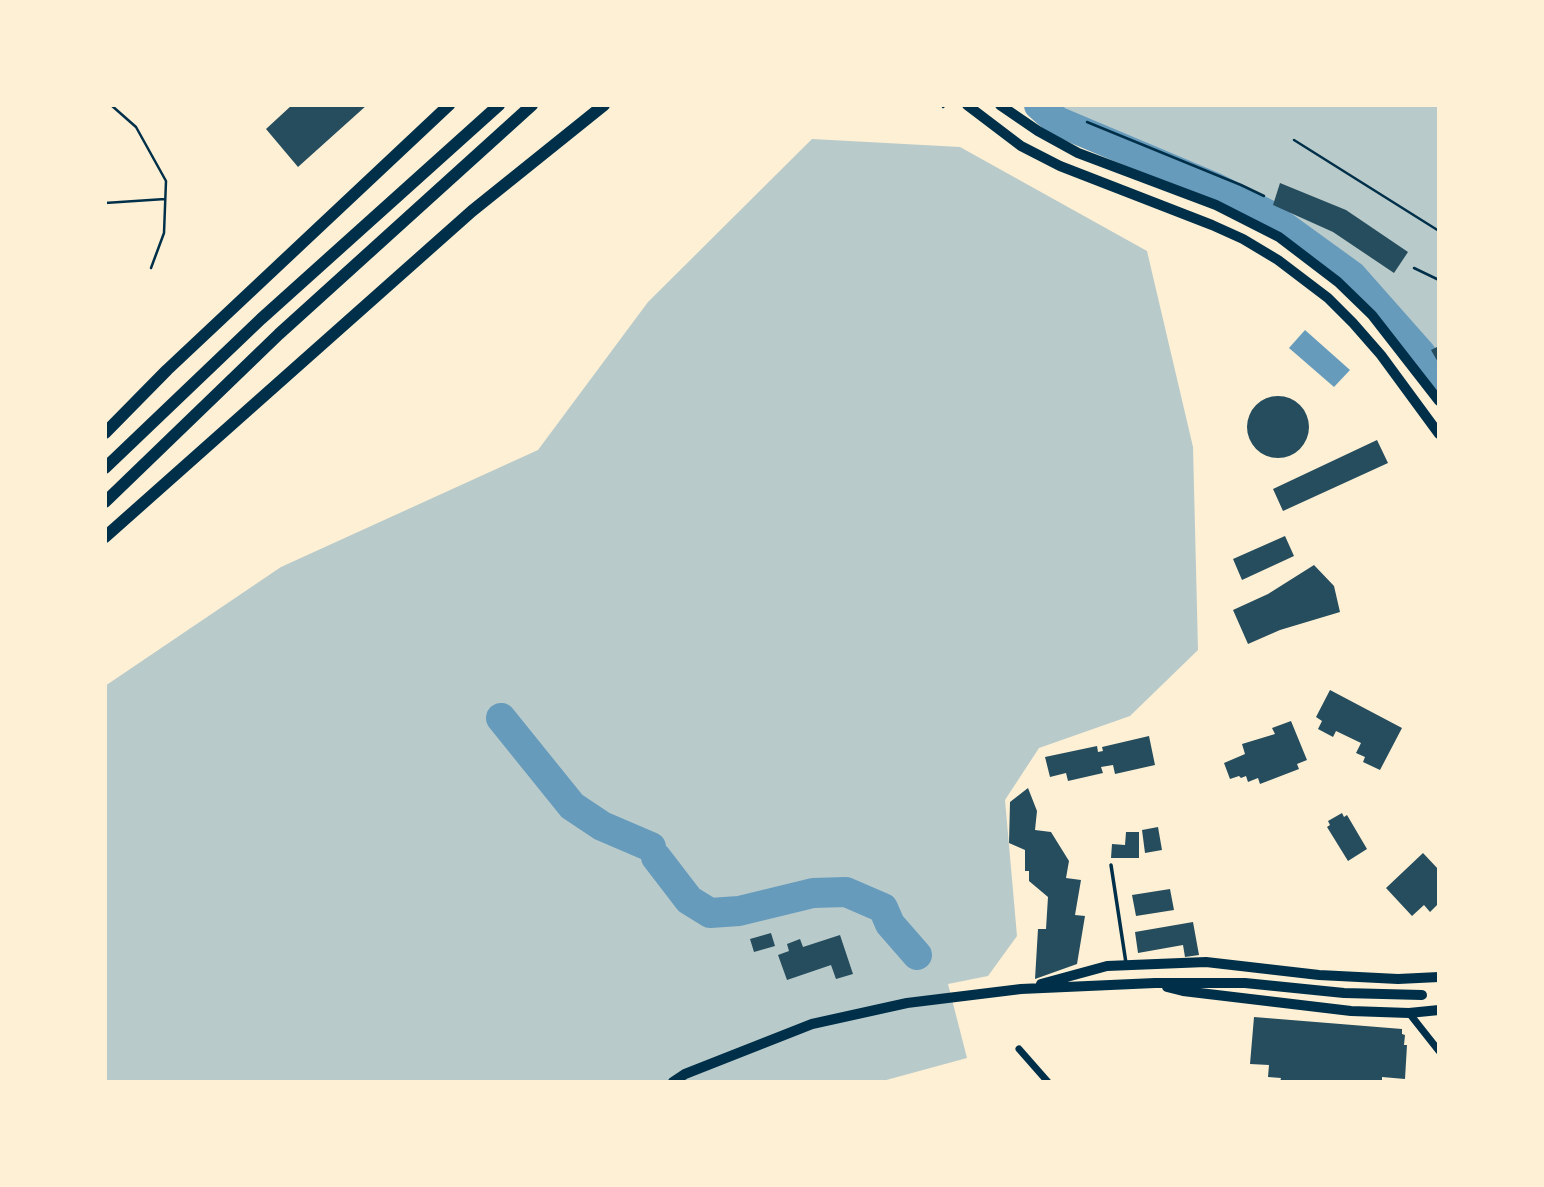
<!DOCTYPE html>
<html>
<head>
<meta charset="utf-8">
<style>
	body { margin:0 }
	#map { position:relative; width:1544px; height:1187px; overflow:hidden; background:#fdf0d5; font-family:Raleway,sans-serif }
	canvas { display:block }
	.frame { position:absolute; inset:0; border:107px solid #fdf0d5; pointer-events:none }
</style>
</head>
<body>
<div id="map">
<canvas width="1544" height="1187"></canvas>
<div class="frame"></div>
</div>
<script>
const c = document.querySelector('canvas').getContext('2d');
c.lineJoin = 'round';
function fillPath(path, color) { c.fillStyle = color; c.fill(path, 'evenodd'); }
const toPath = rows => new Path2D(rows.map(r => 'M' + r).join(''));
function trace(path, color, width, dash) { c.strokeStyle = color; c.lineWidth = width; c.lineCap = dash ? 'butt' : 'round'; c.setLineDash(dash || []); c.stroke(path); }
const green = toPath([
	[1040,105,1439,105,1439,387,1416,356,1348,277,1251,206,1054,121],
	[812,139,960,147,1147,251,1193,447,1198,650,1130,716,1039,748,1005,800,1017,936,988,976,948,984,967,1058,879,1082,105,1082,105,686,281,567,538,450,648,302]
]);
const water = toPath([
	[1305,330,1350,370,1334,387,1289,348]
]);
const river = toPath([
	[1039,105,1057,121,1216,188,1265,213,1352,276,1421,354,1439,379],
	[501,718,572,806,602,826,651,847],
	[656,857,689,900,710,913,739,911,813,893,846,892,883,908,890,924,917,955]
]);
const building = toPath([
	[292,105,367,105,298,167,266,129],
	[1280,183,1346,210,1408,252,1394,273,1333,232,1273,205],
	[1439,346,1439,364,1431,350],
	'1247 427a31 31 0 1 1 62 0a31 31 0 1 1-62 0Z',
	[1377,440,1388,463,1283,511,1273,489],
	[1285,536,1294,556,1242,580,1233,559],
	[1314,565,1334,586,1340,612,1280,630,1248,644,1233,610,1268,594],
	[1330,690,1402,728,1380,770,1363,762,1365,757,1356,753,1361,743,1336,731,1333,737,1318,729,1322,721,1316,717],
	[1291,721,1307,760,1297,764,1299,769,1260,784,1258,778,1248,782,1246,776,1241,778,1239,776,1230,779,1224,763,1245,754,1242,744,1275,734,1272,728],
	[1149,736,1155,765,1115,774,1113,765,1101,767,1103,773,1068,781,1066,773,1050,777,1045,757,1097,746,1098,752,1103,751,1102,747],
	[1028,788,1037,811,1035,830,1051,832,1069,861,1066,878,1081,880,1075,915,1085,916,1077,964,1035,979,1038,929,1046,929,1048,897,1029,881,1029,871,1025,871,1025,850,1009,843,1010,802],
	[1342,813,1344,817,1347,815,1367,849,1348,861,1327,827,1330,825,1328,821],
	[1158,827,1162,850,1145,853,1142,830],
	[1126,832,1139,832,1139,858,1111,858,1112,844,1125,845],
	[1423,853,1439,870,1439,903,1430,912,1424,905,1412,916,1386,888],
	[1170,889,1174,910,1136,916,1132,895],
	[1193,922,1199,955,1185,957,1183,945,1138,953,1135,932],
	[771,933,775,946,754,952,750,939],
	[840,935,853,974,836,979,831,965,787,980,778,955,789,951,787,944,800,939,803,947],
	[1254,1017,1402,1029,1402,1034,1405,1035,1404,1045,1407,1045,1405,1079,1382,1077,1382,1082,1280,1082,1281,1078,1268,1077,1269,1065,1250,1064]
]);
const path = toPath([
	[111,105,136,127,166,181,164,233,151,268],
	[943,107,945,105],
	[1087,122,1241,185,1264,196],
	[1294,140,1439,231],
	[105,203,165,199],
	[1414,268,1439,280]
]);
const service = toPath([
	[1111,865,1126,963]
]);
const minor = toPath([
	[1409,1013,1439,1051],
	[1019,1049,1048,1082]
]);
const primary = toPath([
	[967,105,1021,146,1060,166,1212,225,1243,239,1278,260,1328,298,1353,323,1381,355,1439,434],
	[1000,105,1038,131,1078,153,1216,205,1279,237,1338,282,1372,315,1439,401],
	[1041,984,1107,966,1206,962,1319,975,1398,979,1439,977],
	[1167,987,1183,991,1351,1011,1409,1013,1439,1010],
	[673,1082,685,1074,812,1024,907,1003,1021,989,1155,983,1245,983,1344,993,1422,995]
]);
const motorway = toPath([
	[105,433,167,370,449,105],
	[105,468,261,319,499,105],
	[105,502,279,334,532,105],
	[105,537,472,211,604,105]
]);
fillPath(green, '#b9caca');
fillPath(water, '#669bbc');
trace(river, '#669bbc', 30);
fillPath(building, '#264d5e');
trace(path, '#003049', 2.5);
trace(service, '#003049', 3.5);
trace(minor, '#003049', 7);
trace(primary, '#003049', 10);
trace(motorway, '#003049', 12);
</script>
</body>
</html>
